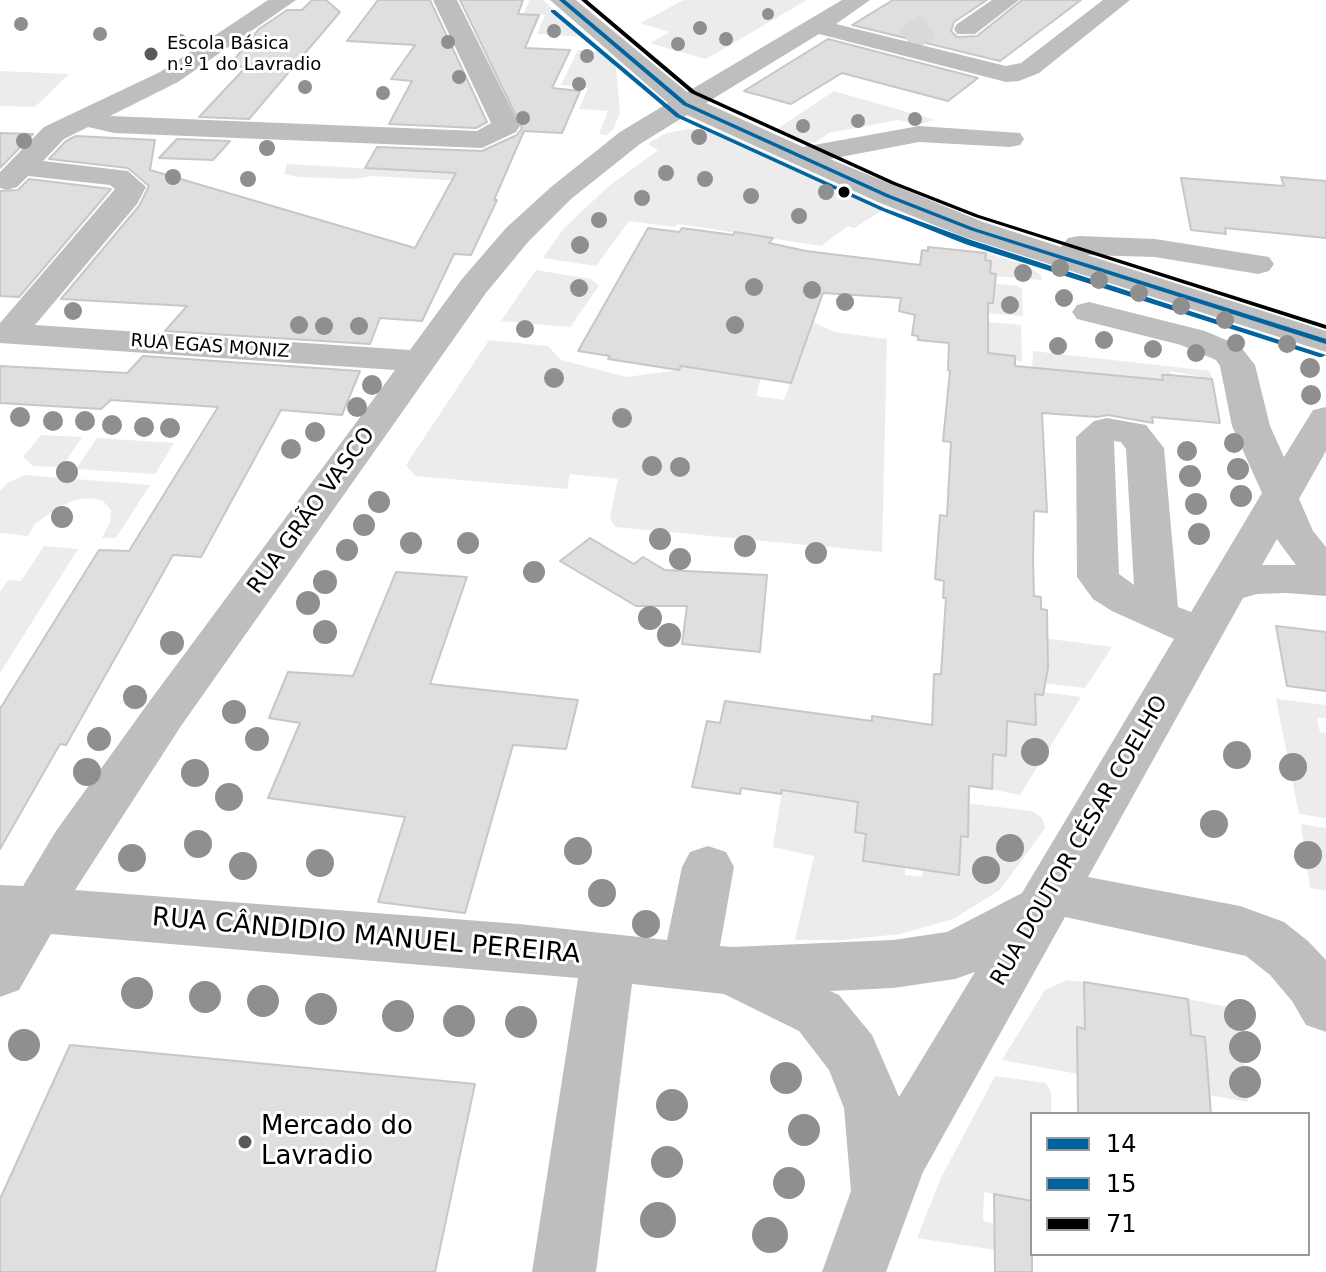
<!DOCTYPE html>
<html>
<head>
<meta charset="utf-8">
<style>
	body { margin:0 }
	#map { position:relative; width:1326px; height:1272px; overflow:hidden; background:#fff; font-family:"DejaVu Sans",sans-serif }
	canvas { display:block }
	.legend { position:absolute; left:1030px; top:1112px; width:280px; height:144px; box-sizing:border-box; background:#fff; border:2px solid #999; margin:0; padding:10px 14px; list-style:none; font-size:24px; color:#000 }
	.legend li { display:flex; align-items:center; gap:16px; height:40px }
	.legend b { width:40px; border:2px solid #999 }
</style>
</head>
<body>
<div id="map">
<canvas width="1326" height="1272"></canvas>
<ul class="legend">
<li><b style="height:10px;background:#0064a0"></b>14</li>
<li><b style="height:10px;background:#0064a0"></b>15</li>
<li><b style="height:10px;background:#000"></b>71</li>
</ul>
</div>
<script>
const c = document.querySelector('canvas').getContext('2d');
c.lineJoin = 'round';
function fillPath(path, color) { c.fillStyle = color; c.fill(path, 'evenodd'); }
const toPath = rows => new Path2D(rows.map(r => 'M' + r).join(''));
function trace(path, color, width, dash) { c.strokeStyle = color; c.lineWidth = width; c.lineCap = dash ? 'butt' : 'round'; c.setLineDash(dash || []); c.stroke(path); }
function drawText(font, color, halo, rows, align = 'center') {
  c.font = font + ' "DejaVu Sans",sans-serif'; c.lineWidth = 6; c.setLineDash([]); c.textBaseline = 'middle'; c.strokeStyle = halo; c.fillStyle = color; for (const [text, x, y, turn = 0] of rows) {
    c.save(); c.translate(x, y); c.rotate((+turn || 0) * Math.PI / 180); c.textAlign = isNaN(turn) ? turn : align; if (halo) c.strokeText(text, 0, 0); c.fillText(text, 0, 0); c.restore();
  }
}
const green = toPath([
	[530,0,543,0,585,37,537,34,545,15,524,13],
	[684,0,807,0,706,59,650,43,670,32,640,23],
	[578,50,603,52,616,67,620,112,614,128,607,135,599,134,608,111,579,109,588,88,561,85],
	[0,71,69,74,35,107,0,106],
	[834,91,935,120,919,124,898,120,829,133,815,143,801,142,774,131],
	[686,129,721,132,886,208,854,228,848,226,821,246,679,224,675,227,629,221,596,266,543,258,564,228,609,186,658,150,648,144,664,134],
	[287,164,504,176,482,182,373,176,352,179,299,177,284,174],
	[986,253,1026,265,1041,275,1042,280,981,275,990,268,991,261,985,260],
	[536,270,591,279,599,286,570,327,501,321],
	[973,281,1018,286,1022,289,1023,316,971,312],
	[979,321,1021,325,1022,362,1015,360,1014,356,982,356,982,339,989,339,989,330,979,328],
	[813,322,834,332,887,339,882,552,615,527,610,518,618,479,570,474,567,489,415,476,406,465,489,340,548,346,561,360,627,377,679,370,681,366,761,378,756,396,784,400],
	[1033,351,1210,371,1212,379,1170,371,1170,376,1162,376,1164,391,1063,374,1062,370,1047,369,1032,373],
	[41,435,82,437,62,467,33,466,23,457],
	[97,438,174,443,155,474,76,469],
	[25,475,150,485,116,538,102,538,110,522,111,510,103,501,92,498,74,500,56,509,35,524,28,536,0,533,0,491,7,483],
	[44,546,78,549,0,673,0,592,8,580,21,581],
	[1035,637,1112,647,1085,688,1043,683,1048,653,1036,651],
	[1043,692,1081,697,1020,795,992,789,992,771,986,753,1006,756,1007,721,1035,725,1035,710,1028,693,1042,695],
	[1276,699,1326,705,1326,718,1317,718,1320,732,1326,733,1326,818,1299,814],
	[783,785,804,794,828,797,874,792,857,813,855,832,866,834,863,861,905,868,905,875,922,877,923,870,959,875,961,836,968,836,969,818,956,802,1032,811,1042,818,1045,828,1000,890,953,919,900,934,843,940,795,940,814,856,773,847],
	[1301,824,1326,828,1326,891,1310,888],
	[1067,980,1084,982,1085,1029,1077,1027,1078,1074,1002,1060,1045,990],
	[1188,999,1238,1009,1248,1102,1197,1093],
	[995,1076,1046,1083,1051,1092,1051,1114,1032,1114,1032,1201,984,1192,983,1221,995,1224,995,1250,917,1238,941,1178]
]);
const building = toPath([
	[312,0,326,0,340,12,249,119,199,117,246,67,229,66,259,29,287,10,302,10,312,0],
	[378,0,430,0,487,122,476,128,389,124,412,81,391,79,415,45,347,41,378,0],
	[460,0,523,0,518,14,539,15,525,48,570,50,552,88,580,91,562,133,524,131,494,200,497,200,471,255,454,254,422,321,380,318,370,344,165,331,187,306,61,299,139,206,149,186,128,168,49,159,66,141,76,136,155,140,150,170,415,248,456,173,365,168,377,147,482,151,517,135,522,128,460,0],
	[893,0,987,0,954,22,951,31,957,37,977,36,1022,0,1081,0,1000,61,852,25,893,0],
	[828,39,978,78,948,101,842,73,791,104,744,91,828,39],
	[0,133,33,134,0,168,0,133],
	[177,139,230,141,213,160,159,158,177,139],
	[1281,177,1326,181,1326,238,1225,228,1226,234,1191,230,1181,178,1284,186,1281,177],
	[29,179,111,189,19,297,0,296,0,191,18,190,29,179],
	[648,228,679,232,682,228,733,235,735,232,773,238,769,243,806,251,920,265,922,250,928,251,928,247,986,253,985,260,991,261,990,273,996,274,993,303,988,303,988,353,1015,356,1015,366,1163,380,1162,375,1170,375,1212,379,1220,423,1152,417,1153,423,1108,415,1097,417,1042,413,1047,512,1034,511,1033,561,1034,596,1041,597,1041,609,1047,610,1048,668,1043,695,1035,694,1036,725,1007,721,1006,756,993,754,992,789,969,786,968,837,961,836,959,875,863,861,866,834,855,832,858,802,782,790,781,794,741,788,740,794,692,787,707,721,720,723,725,701,872,721,872,716,932,725,934,674,941,674,946,598,943,598,944,581,935,579,940,515,947,516,951,442,943,441,950,371,948,370,949,343,918,340,918,336,912,335,915,315,899,311,901,298,823,293,791,383,681,366,679,370,608,359,610,356,578,351,648,228],
	[143,356,360,371,342,415,281,410,201,557,173,555,66,745,60,744,0,849,0,709,99,550,129,551,218,407,111,400,101,409,0,403,0,366,127,373,143,356],
	[590,538,634,564,643,557,665,570,767,575,760,652,682,644,687,606,636,606,560,561,590,538],
	[396,572,467,577,430,684,578,700,566,749,513,745,465,913,378,902,405,817,268,798,300,723,269,718,288,672,353,676,396,572],
	[1276,626,1326,632,1326,691,1287,686,1276,626],
	[1084,982,1188,999,1191,1035,1205,1037,1211,1114,1078,1114,1077,1027,1085,1029,1084,982],
	[70,1045,475,1084,435,1272,0,1272,0,1199,70,1045],
	[994,1194,1032,1201,1032,1272,995,1272,994,1194]
]);
const minorTunnel = toPath([
	[907,40,935,21]
]);
const minor = toPath([
	[268,0,296,0,178,82,110,116,477,131,491,123,433,0,457,0,520,126,516,132,482,148,114,133,88,127,64,139,43,161,128,171,146,187,137,204,35,325,410,350,462,279,506,228,551,187,620,132,668,103,550,0,576,0,687,92,842,0,870,0,836,24,1006,66,1021,63,1103,0,1130,0,1039,73,1019,81,1006,82,819,34,706,103,803,147,919,126,1020,133,1024,139,1020,145,1010,147,919,142,830,159,983,222,1061,247,1068,238,1079,236,1155,239,1269,257,1274,264,1269,271,1258,274,1155,257,1087,255,1326,331,1326,352,961,236,878,202,687,115,640,144,571,199,528,242,486,293,181,726,75,890,519,924,667,940,682,867,690,852,708,846,726,852,734,867,720,946,732,947,893,940,947,932,1022,893,1174,639,1112,611,1093,599,1077,577,1076,437,1094,421,1107,418,1146,425,1164,448,1178,607,1191,612,1262,493,1232,426,1220,366,1216,360,1181,345,1077,319,1072,312,1077,305,1089,302,1205,331,1240,346,1255,365,1270,426,1284,457,1313,410,1326,407,1326,451,1299,499,1313,531,1326,547,1326,596,1287,593,1257,594,1243,598,1088,877,1240,906,1284,922,1308,941,1326,960,1326,1032,1306,1025,1292,1001,1270,975,1246,956,1065,917,923,1172,886,1272,822,1272,851,1191,844,1108,829,1070,799,1031,724,994,632,984,596,1272,532,1272,578,978,51,934,19,990,0,997,0,885,23,886,56,831,149,702,395,370,0,343,0,323,115,189,110,185,28,176,17,187,7,190,0,188,0,172,44,127,160,72,268,0],
	[1114,441,1121,442,1126,449,1134,585,1119,574,1114,441],
	[1277,539,1281,545,1296,565,1262,565,1277,539],
	[975,972,899,1097,872,1035,839,995,830,991,893,988,955,979,975,972],
	[992,0,1019,0,975,34,957,34,954,29,957,24,992,0]
]);
const bus1 = toPath([
	[559,0,565,0,687,103,890,195,974,228,1326,339,1326,344,970,230,886,197,683,105,559,0]
]);
const bus2 = toPath([
	[551,10,555,10,680,115,884,208,971,240,1326,355,1322,357,1319,357,965,244,880,210,676,117,551,12,551,10]
]);
const bus3 = toPath([
	[581,0,587,0,695,91,895,182,979,215,1326,325,1326,329,975,217,891,184,691,93,581,0]
]);
const trees = [
	[768,14,6],
	[21,24,7],
	[700,28,7],
	[554,31,7],
	[100,34,7],
	[726,39,7],
	[180,41,7],
	[448,42,7],
	[678,44,7],
	[587,56,7],
	[459,77,7],
	[579,84,7],
	[305,87,7],
	[383,93,7],
	[523,118,7],
	[915,119,7],
	[858,121,7],
	[803,126,7],
	[699,137,8],
	[24,141,8],
	[267,148,8],
	[666,173,8],
	[173,177,8],
	[248,179,8],
	[705,179,8],
	[826,192,8],
	[751,196,8],
	[642,198,8],
	[799,216,8],
	[599,220,8],
	[580,245,9],
	[1060,268,9],
	[1023,273,9],
	[1099,280,9],
	[754,287,9],
	[579,288,9],
	[812,290,9],
	[1139,293,9],
	[1064,298,9],
	[845,302,9],
	[1010,305,9],
	[1181,306,9],
	[73,311,9],
	[1225,320,9],
	[299,325,9],
	[735,325,9],
	[324,326,9],
	[359,326,9],
	[525,329,9],
	[1104,340,9],
	[1236,343,9],
	[1287,344,9],
	[1058,346,9],
	[1153,349,9],
	[1196,353,9],
	[1310,368,10],
	[554,378,10],
	[372,385,10],
	[1311,395,10],
	[357,407,10],
	[20,417,10],
	[622,418,10],
	[53,421,10],
	[85,421,10],
	[112,425,10],
	[144,427,10],
	[170,428,10],
	[315,432,10],
	[1234,443,10],
	[291,449,10],
	[1187,451,10],
	[652,466,10],
	[680,467,10],
	[1238,469,11],
	[67,472,11],
	[1190,476,11],
	[1241,496,11],
	[379,502,11],
	[1196,504,11],
	[62,517,11],
	[364,525,11],
	[1199,534,11],
	[660,539,11],
	[411,543,11],
	[468,543,11],
	[745,546,11],
	[347,550,11],
	[816,553,11],
	[680,559,11],
	[534,572,11],
	[325,582,12],
	[308,603,12],
	[650,618,12],
	[325,632,12],
	[669,635,12],
	[172,643,12],
	[135,697,12],
	[234,712,12],
	[99,739,12],
	[257,739,12],
	[1035,752,14],
	[1237,755,14],
	[1293,767,14],
	[87,772,14],
	[195,773,14],
	[229,797,14],
	[1214,824,14],
	[198,844,14],
	[1010,848,14],
	[578,851,14],
	[1308,855,14],
	[132,858,14],
	[320,863,14],
	[243,866,14],
	[986,870,14],
	[602,893,14],
	[646,924,14],
	[137,993,16],
	[205,997,16],
	[263,1001,16],
	[321,1009,16],
	[1240,1015,16],
	[398,1016,16],
	[459,1021,16],
	[521,1022,16],
	[24,1045,16],
	[1245,1047,16],
	[786,1078,16],
	[1245,1082,16],
	[672,1105,16],
	[804,1130,16],
	[667,1162,16],
	[789,1183,16],
	[658,1220,18],
	[770,1235,18]
];
const markers = [
	[151,54,8,"#595959"],
	[844,192,7,"#000"],
	[245,1142,8,"#595959"]
];
const farPoinames = [
	["Escola Básica",167,44],
	["n.º 1 do Lavradio",167,65]
];
const farStreetnames = [
	["RUA EGAS MONIZ",210,347,4]
];
const streetNames = [
	["RUA GRÃO VASCO",312,511,-54],
	["RUA DOUTOR CÉSAR COELHO",1080,841,-60]
];
const nearStreetnames = [
	["RUA CÂNDIDIO MANUEL PEREIRA",366,937,5]
];
const nearPoinames = [
	["Mercado do",261,1127],
	["Lavradio",261,1157]
];
fillPath(green, '#ececec');
fillPath(building, '#dfdfdf');
trace(building, '#c7c7c7', 2);
trace(minorTunnel, '#d9d9d9', 26, [26, 13]);
fillPath(minor, '#bebebe');
fillPath(bus1, '#0064a0');
fillPath(bus2, '#0064a0');
fillPath(bus3, '#000');
c.fillStyle = '#8f8f8f';
for (const [x, y, r] of trees) { c.beginPath(); c.arc(x, y, r, 0, 2 * Math.PI); c.fill(); }
for (const [x, y, r, color] of markers) { const dot = new Path2D(); dot.arc(x, y, r, 0, 2 * Math.PI); c.fillStyle = color; c.fill(dot); trace(dot, '#fff', 3); }
drawText('18px', '#000', '#fff', farPoinames, 'left');
drawText('18px', '#000', '#fff', farStreetnames);
drawText('22px', '#000', '#fff', streetNames);
drawText('26px', '#000', '#fff', nearStreetnames);
drawText('26px', '#000', '#fff', nearPoinames, 'left');
</script>
</body>
</html>
